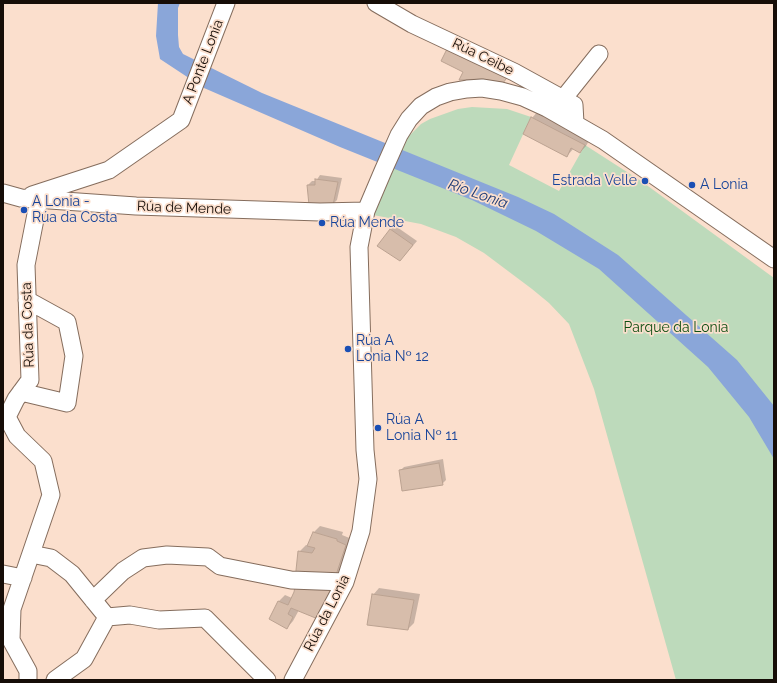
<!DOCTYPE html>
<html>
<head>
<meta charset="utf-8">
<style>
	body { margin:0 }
	#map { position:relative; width:777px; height:683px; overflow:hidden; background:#fbdfcd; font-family:Raleway,sans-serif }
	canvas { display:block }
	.frame { position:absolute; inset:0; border:4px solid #160d07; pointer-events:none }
</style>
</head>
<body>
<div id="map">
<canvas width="777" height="683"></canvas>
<div class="frame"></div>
</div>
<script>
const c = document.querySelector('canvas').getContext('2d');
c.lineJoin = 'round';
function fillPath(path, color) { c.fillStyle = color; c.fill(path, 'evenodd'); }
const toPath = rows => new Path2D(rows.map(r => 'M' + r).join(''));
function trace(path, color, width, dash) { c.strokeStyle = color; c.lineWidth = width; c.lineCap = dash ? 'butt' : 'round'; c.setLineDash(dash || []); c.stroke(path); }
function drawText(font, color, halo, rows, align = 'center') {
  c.font = font + ' Raleway,sans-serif'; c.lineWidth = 3.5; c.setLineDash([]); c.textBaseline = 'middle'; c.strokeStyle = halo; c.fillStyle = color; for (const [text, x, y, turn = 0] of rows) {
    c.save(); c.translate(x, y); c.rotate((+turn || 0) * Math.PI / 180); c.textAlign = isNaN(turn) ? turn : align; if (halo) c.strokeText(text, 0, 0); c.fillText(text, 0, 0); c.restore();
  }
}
const green = toPath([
	[472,107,507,109,531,117,509,165,559,191,585,145,641,181,774,278,774,680,676,680,594,389,569,324,549,303,532,289,484,253,456,237,421,224,373,215,408,137,421,124,430,119,458,109]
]);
const water = toPath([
	[158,3,180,3,178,8,178,35,179,47,183,54,262,93,518,197,554,214,618,255,737,360,774,406,774,459,749,417,708,367,599,269,536,231,472,200,340,147,204,88,160,59,156,36]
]);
const shadow = toPath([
	[538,111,590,139,586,146,580,152,574,148,567,156,532,118],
	[320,175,342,178,337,200,333,204,308,185,312,181,316,181],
	[394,225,417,241,404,256,379,245],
	[443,459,446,480,442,484,400,471,404,467],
	[320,526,343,532,342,535,352,539,324,611,299,610,293,621,287,628,279,601,285,595,292,598,295,593,299,552,306,545,309,546,314,532],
	[379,588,420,594,414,623,408,629,373,595]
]);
const building = toPath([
	[448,47,509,75,503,83,482,79,459,80,463,72,441,61,448,47],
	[531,117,585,145,580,153,571,148,567,157,523,134,531,117],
	[315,179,338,182,333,205,309,205,307,185,315,185,315,179],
	[390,229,413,245,400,261,377,246,390,229],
	[439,463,443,485,402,491,399,470,439,463],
	[313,532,337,539,337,541,346,545,334,581,295,580,298,551,312,553,315,548,307,546,313,532],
	[296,581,334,583,318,619,291,608,288,614,293,617,287,629,269,619,278,601,288,605,294,592,296,581],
	[372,594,414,600,408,630,367,625,372,594]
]);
const street = toPath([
	[376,3,412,24,514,72,574,105,575,123],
	[563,99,599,54],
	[3,193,21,198,136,206,320,212,366,211],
	[32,195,109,170,181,120,226,3],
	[21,392,67,403,74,356,67,322,27,300],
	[31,554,51,558,72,574,107,617,130,615,159,620,205,618,267,680],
	[3,574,23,578],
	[93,600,123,571,143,558,167,555,208,557,220,566,291,580,345,582],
	[11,640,12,609,51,495,43,461,17,436,7,417,16,399,30,380,26,265,39,199],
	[11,640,28,671,28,680],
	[55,680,84,659,107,617],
	[293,680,345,582,361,531,368,479,365,450,359,247,366,211,383,171,399,135,409,119,421,106,436,97,450,92,467,89,482,88,501,91,523,97,547,108,603,140,774,259]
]);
const markers = [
	[645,181,4,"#1a4fb4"],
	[692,185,4,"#1a4fb4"],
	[24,210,4,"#1a4fb4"],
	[322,223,4,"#1a4fb4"],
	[348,349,4,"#1a4fb4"],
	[378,428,4,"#1a4fb4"]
];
const streetNames = [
	["Rúa Ceibe",483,57,26],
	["A Ponte Lonia",203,62,-69],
	["Rúa de Mende",184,208,2],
	["Rúa da Costa",28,325,-92],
	["Rúa da Lonia",327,613,-63]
];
const transitNames = [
	["Estrada Velle",637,181,"right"],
	["A Lonia",700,185],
	["A Lonia -",32,202],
	["Rúa da Costa",32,218],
	["Rúa Mende",330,223],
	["Rúa A",356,341],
	["Lonia Nº 12",356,357],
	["Rúa A",386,420],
	["Lonia Nº 11",386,436]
];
const parkNames = [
	["Parque da Lonia",676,328]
];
const waterNames = [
	["Río Lonia",478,194,19]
];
fillPath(green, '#bddabb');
fillPath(water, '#8aa6d9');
fillPath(shadow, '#0003');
fillPath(building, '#d7bdab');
trace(building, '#bba291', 1);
trace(street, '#856d5d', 19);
trace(street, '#fff', 17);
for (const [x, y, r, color] of markers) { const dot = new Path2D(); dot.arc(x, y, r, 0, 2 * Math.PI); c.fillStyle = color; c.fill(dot); trace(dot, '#fbdfcd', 1.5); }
drawText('14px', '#160d07', '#fbdfcd', streetNames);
drawText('14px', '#164399', '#fbdfcd', transitNames, 'left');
drawText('14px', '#0e4f12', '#fbdfcd', parkNames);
drawText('italic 15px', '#193774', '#fbdfcd', waterNames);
</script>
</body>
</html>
